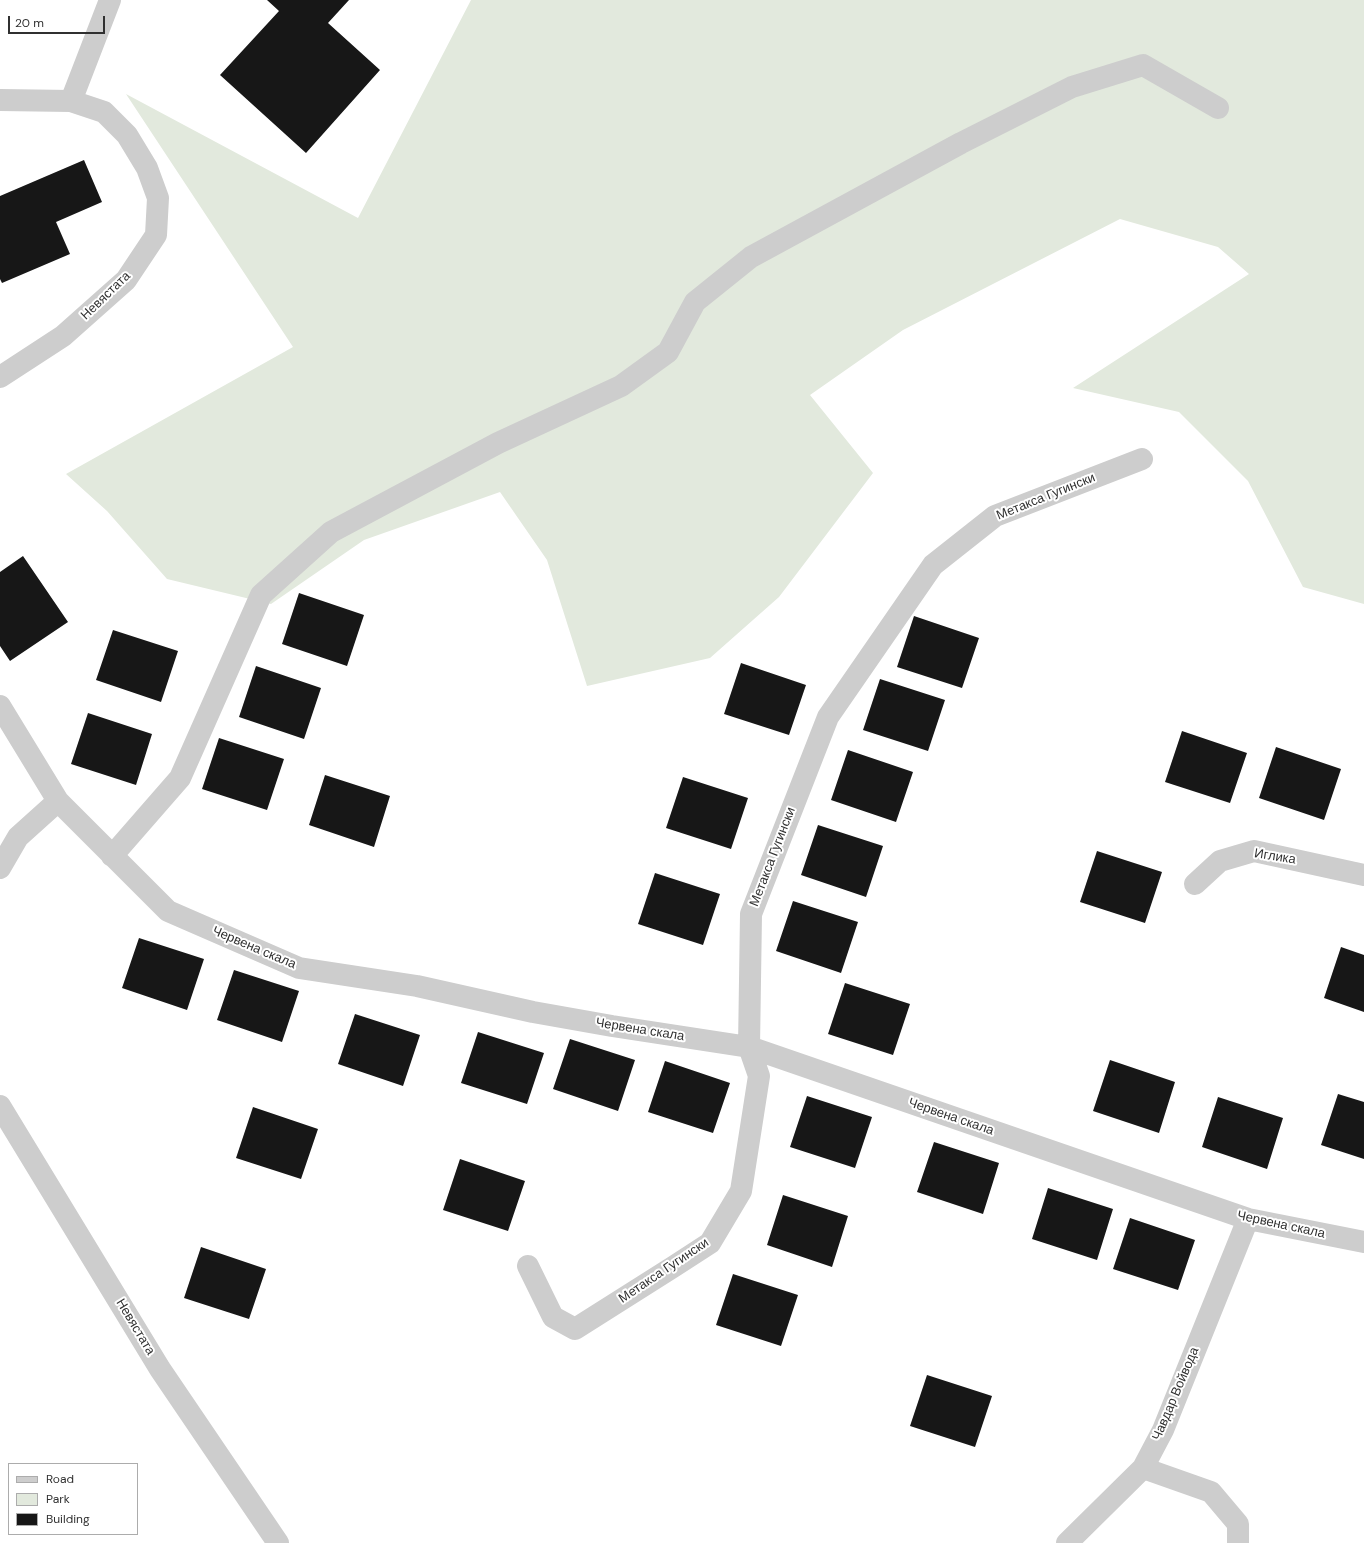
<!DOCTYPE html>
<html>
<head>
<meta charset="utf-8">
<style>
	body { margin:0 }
	#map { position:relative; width:1364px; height:1543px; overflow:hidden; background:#fff; font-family:"DM Sans",sans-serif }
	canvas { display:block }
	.legend { position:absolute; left:8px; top:1463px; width:130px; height:72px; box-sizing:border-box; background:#fff; border:1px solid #acacac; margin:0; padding:5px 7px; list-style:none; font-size:12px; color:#303030 }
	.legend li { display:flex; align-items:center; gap:8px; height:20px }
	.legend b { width:20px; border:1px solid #acacac }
	.scale { position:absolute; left:8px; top:16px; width:97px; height:18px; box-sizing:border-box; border:2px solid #303030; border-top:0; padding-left:5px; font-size:12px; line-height:14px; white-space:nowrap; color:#303030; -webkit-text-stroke:3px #fff; paint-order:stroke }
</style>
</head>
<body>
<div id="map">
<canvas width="1364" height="1543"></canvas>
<ul class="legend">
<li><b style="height:5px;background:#cdcdcd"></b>Road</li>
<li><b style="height:11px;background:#e2e9dd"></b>Park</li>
<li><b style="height:11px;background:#171717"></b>Building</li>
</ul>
<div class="scale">20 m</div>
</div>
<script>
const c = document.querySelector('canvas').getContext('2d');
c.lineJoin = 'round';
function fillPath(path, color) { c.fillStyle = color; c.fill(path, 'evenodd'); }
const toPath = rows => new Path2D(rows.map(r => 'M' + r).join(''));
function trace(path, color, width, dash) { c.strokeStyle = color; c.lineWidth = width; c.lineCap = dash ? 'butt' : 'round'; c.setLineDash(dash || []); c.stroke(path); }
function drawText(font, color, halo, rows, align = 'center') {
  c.font = font + ' "DM Sans",sans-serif'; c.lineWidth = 4; c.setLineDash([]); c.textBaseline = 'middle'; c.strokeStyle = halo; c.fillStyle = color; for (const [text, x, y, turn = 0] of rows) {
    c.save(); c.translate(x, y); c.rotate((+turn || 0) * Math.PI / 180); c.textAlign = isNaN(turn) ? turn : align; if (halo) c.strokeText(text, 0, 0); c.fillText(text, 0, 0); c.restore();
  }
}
const green = toPath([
	[471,0,1364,0,1364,604,1303,587,1248,481,1179,412,1073,388,1249,274,1218,247,1120,219,903,330,810,395,873,473,779,597,710,658,587,686,547,560,500,492,364,540,271,604,167,579,107,511,66,474,293,347,126,94,358,218]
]);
const building = toPath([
	[267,0,349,0,328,23,380,70,306,153,220,75,279,11],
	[84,160,102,202,56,222,70,254,2,283,0,279,0,196],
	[23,556,68,622,10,661,0,646,0,572],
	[299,593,364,615,347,666,282,644],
	[914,616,979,638,962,688,897,667],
	[113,630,178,651,161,702,96,680],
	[741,663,806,685,789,735,724,714],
	[256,666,321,688,304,739,239,717],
	[880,679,945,700,928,751,863,730],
	[88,713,152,734,136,785,71,764],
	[1182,731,1247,753,1230,803,1165,782],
	[219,738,284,759,267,810,202,789],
	[1276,747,1341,769,1324,820,1259,798],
	[848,750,913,772,896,822,831,800],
	[325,775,390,796,374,847,309,825],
	[683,777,748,798,731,849,666,828],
	[818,825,883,846,866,897,801,875],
	[1097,851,1162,872,1145,923,1080,902],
	[655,873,720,894,703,945,638,924],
	[793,901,858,922,841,973,776,951],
	[139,938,204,959,187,1010,122,988],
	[1341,947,1364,955,1364,1012,1324,998],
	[234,970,299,991,282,1042,217,1020],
	[845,983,910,1004,893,1055,828,1034],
	[355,1014,420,1035,403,1086,338,1064],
	[478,1032,544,1053,527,1104,461,1083],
	[570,1039,635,1060,618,1111,553,1089],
	[1110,1060,1175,1082,1159,1133,1093,1111],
	[665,1061,730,1083,713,1133,648,1112],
	[1338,1094,1364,1102,1364,1159,1321,1145],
	[807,1096,872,1117,855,1168,790,1147],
	[1218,1097,1283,1118,1267,1169,1202,1147],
	[253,1107,318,1129,301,1179,236,1158],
	[934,1142,999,1163,983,1214,917,1192],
	[460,1159,525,1181,508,1231,443,1210],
	[1048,1188,1113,1209,1097,1260,1032,1239],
	[783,1195,848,1216,832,1267,767,1245],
	[1130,1218,1195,1240,1178,1290,1113,1269],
	[201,1247,266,1269,249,1319,184,1298],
	[733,1274,798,1295,781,1346,716,1325],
	[927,1375,992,1396,975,1447,910,1426]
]);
const minor = toPath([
	[0,100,71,101,104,112,127,135,147,168,158,198,156,235,126,280,63,336,0,377],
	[71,101,110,0],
	[0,706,58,801,168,911,299,968,417,986,533,1012,612,1026,749,1047,1248,1219,1364,1242],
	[112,856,180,778,261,595,331,532,498,443,621,386,668,352,695,302,751,257,961,143,1072,87,1143,65,1218,108],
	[0,868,18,837,58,801],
	[1195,884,1220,861,1254,851,1364,875],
	[0,1106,160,1369,278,1543],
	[528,1266,553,1317,575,1329,673,1267,710,1243,741,1191,759,1076,749,1047,751,914,828,717,933,565,995,516,1142,459],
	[1143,1468,1211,1492,1238,1524,1238,1543],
	[1067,1543,1143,1468,1163,1430,1248,1219]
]);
const streetNames = [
	["Невястата",106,296,-44],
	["Метакса Гугински",1046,497,-22],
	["Метакса Гугински",773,857,-69],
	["Иглика",1275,857,9],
	["Червена скала",254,948,23],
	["Червена скала",640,1030,9],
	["Червена скала",951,1117,19],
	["Червена скала",1281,1225,12],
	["Метакса Гугински",664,1271,-34],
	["Невястата",135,1327,59],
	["Чавдар Войвода",1176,1394,-67]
];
fillPath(green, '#e2e9dd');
fillPath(building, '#171717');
trace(minor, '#cdcdcd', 22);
drawText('13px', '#303030', '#fff', streetNames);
</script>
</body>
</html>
